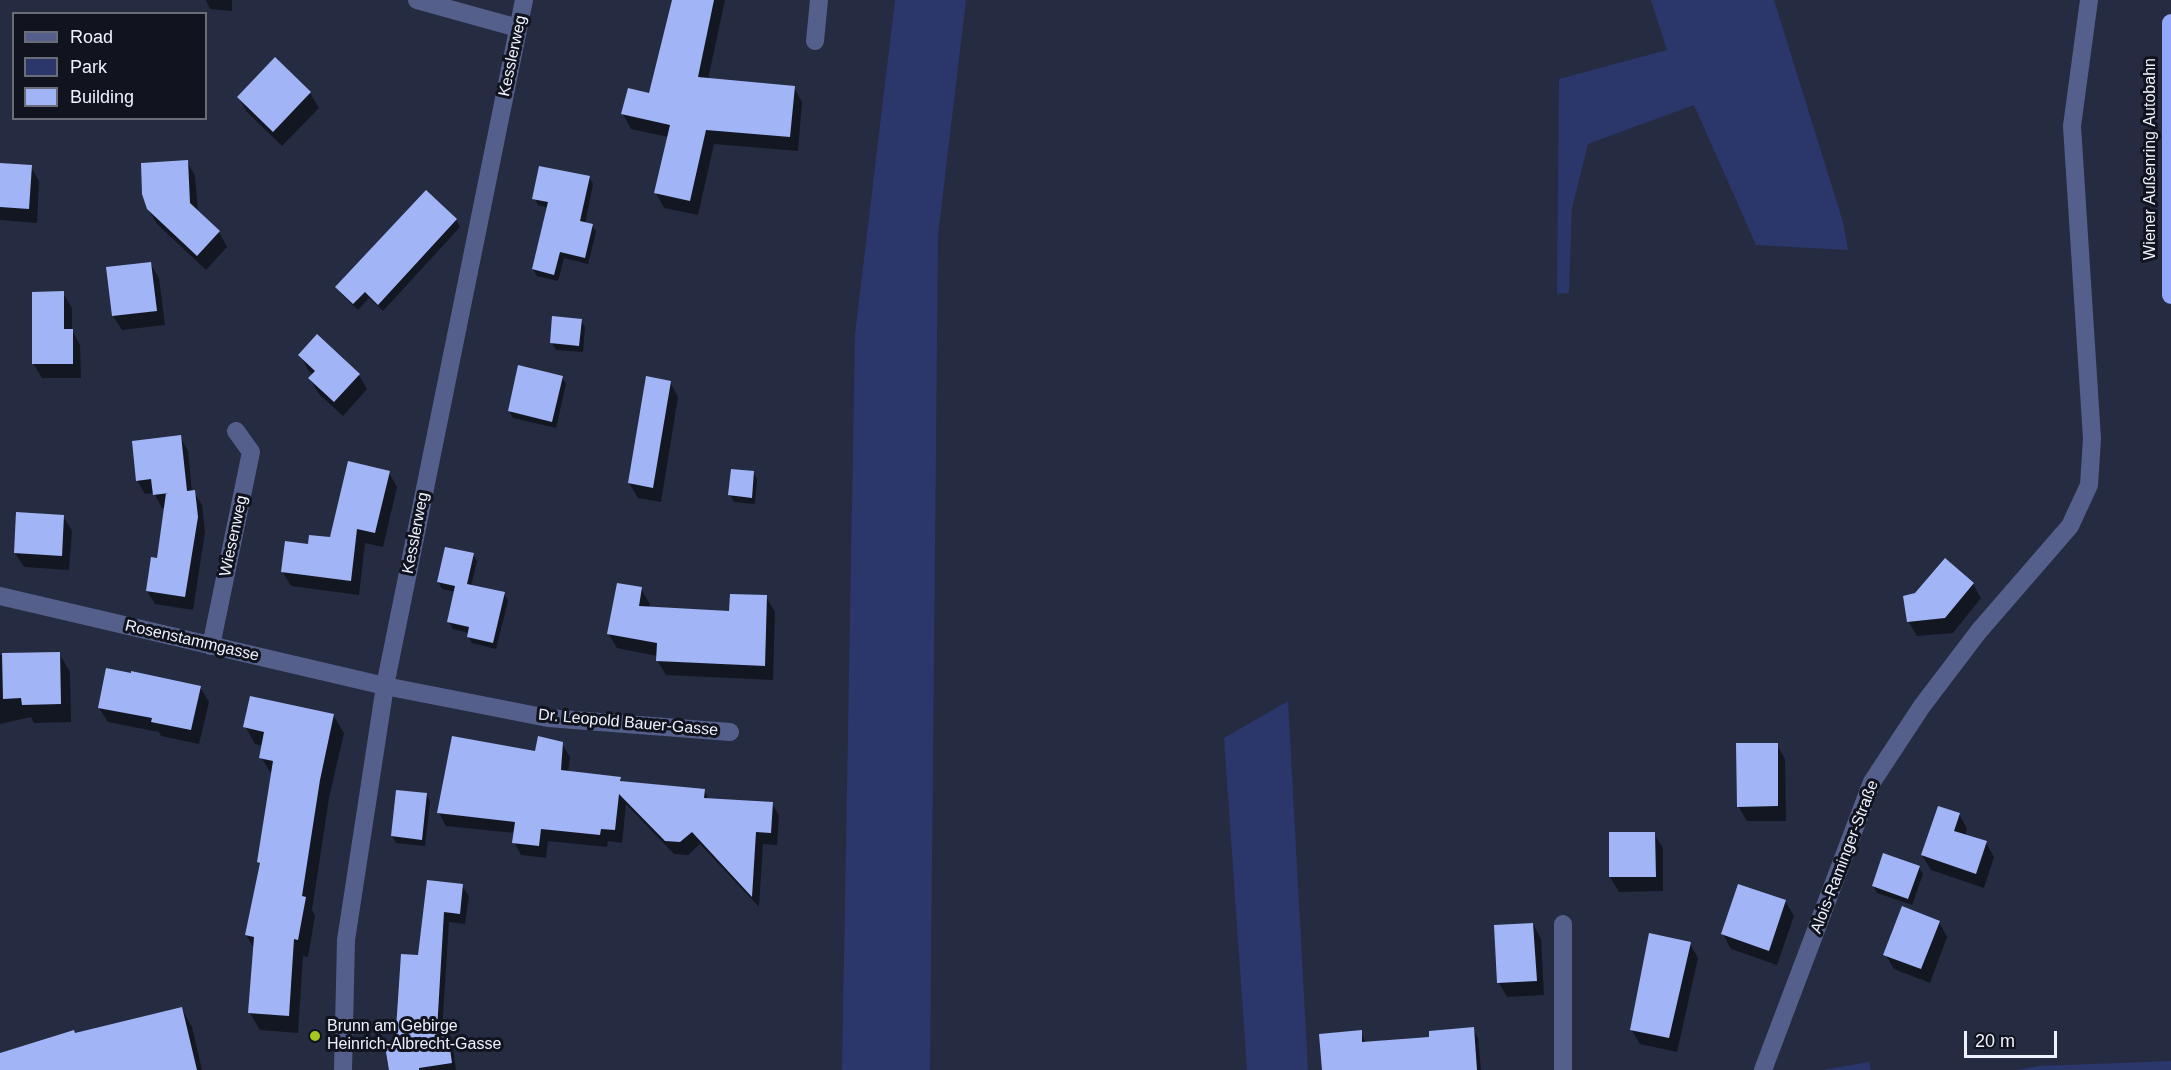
<!DOCTYPE html>
<html>
<head>
<meta charset="utf-8">
<style>
	body { margin:0 }
	#map { position:relative; width:2171px; height:1070px; overflow:hidden; background:#252b41; font-family:Arial,sans-serif }
	canvas { display:block }
	.legend { position:absolute; left:12px; top:12px; width:195px; height:108px; box-sizing:border-box; background:#11141e; border:2px solid #696d78; margin:0; padding:8px 10px; list-style:none; font-size:18px; color:#eef2fe }
	.legend li { display:flex; align-items:center; gap:12px; height:30px }
	.legend b { width:30px; border:2px solid #696d78 }
	.scale { position:absolute; left:1964px; top:1031px; width:93px; height:27px; box-sizing:border-box; border:3px solid #eef2fe; border-top:0; padding-left:8px; font-size:18px; line-height:21px; white-space:nowrap; color:#eef2fe; -webkit-text-stroke:4px #11141e; paint-order:stroke }
</style>
</head>
<body>
<div id="map">
<canvas width="2171" height="1070"></canvas>
<ul class="legend">
<li><b style="height:8px;background:#54608b"></b>Road</li>
<li><b style="height:16px;background:#2b376b"></b>Park</li>
<li><b style="height:16px;background:#a1b4f6"></b>Building</li>
</ul>
<div class="scale">20 m</div>
</div>
<script>
const c = document.querySelector('canvas').getContext('2d');
c.lineJoin = 'round';
function fillPath(path, color) { c.fillStyle = color; c.fill(path, 'evenodd'); }
const toPath = rows => new Path2D(rows.map(r => 'M' + r).join(''));
function trace(path, color, width, dash) { c.strokeStyle = color; c.lineWidth = width; c.lineCap = dash ? 'butt' : 'round'; c.setLineDash(dash || []); c.stroke(path); }
function drawText(font, color, halo, rows, align = 'center') {
  c.font = font + ' Arial,sans-serif'; c.lineWidth = 6; c.setLineDash([]); c.textBaseline = 'middle'; c.strokeStyle = halo; c.fillStyle = color; for (const [text, x, y, turn = 0] of rows) {
    c.save(); c.translate(x, y); c.rotate((+turn || 0) * Math.PI / 180); c.textAlign = isNaN(turn) ? turn : align; if (halo) c.strokeText(text, 0, 0); c.fillText(text, 0, 0); c.restore();
  }
}
const green = toPath([
	[895,0,966,0,938,235,930,1070,842,1070,855,334],
	[1651,0,1774,0,1843,222,1848,250,1756,245,1694,105,1588,144,1572,208,1569,293,1557,294,1559,79,1667,50],
	[1288,701,1308,1070,1247,1070,1224,738],
	[2171,1061,2171,1070,2017,1070,2039,1066],
	[1869,1062,1871,1070,1822,1070]
]);
const shadow = toPath([
	[206,0,232,0,232,11,210,9],
	[674,0,725,0,708,79,794,87,802,102,798,151,714,144,698,215,664,208,656,193,668,137,631,129,623,114,651,94],
	[310,93,319,108,282,146,247,112,239,98],
	[187,161,195,176,198,212,219,232,227,247,206,270,157,224,148,209],
	[0,165,31,167,39,181,37,223,0,220],
	[589,177,593,184,585,224,592,225,596,232,588,264,564,258,558,281,537,276,533,269,548,208,538,205,534,198],
	[426,192,456,220,460,227,383,311,369,298,358,310,341,294,337,287],
	[150,263,159,278,165,325,122,330,113,316],
	[63,293,72,308,72,330,80,345,81,378,42,378,33,363],
	[581,320,585,327,583,352,556,350,552,343],
	[300,355,359,375,367,389,343,416,318,393,310,379,313,375,308,370],
	[562,377,566,384,556,428,513,418,509,411],
	[670,382,678,397,661,502,638,498,629,483],
	[180,437,188,451,192,492,194,492,202,505,205,532,193,610,155,604,147,591,158,560,166,508,162,508,154,493,145,494,137,480],
	[753,472,757,479,755,504,734,502,730,495],
	[389,473,397,487,383,547,365,543,359,595,291,586,282,571,309,545,331,539],
	[63,516,72,531,69,570,24,567,15,553],
	[473,554,477,561,471,586,504,594,508,601,496,649,472,643,468,636,469,633,453,629,449,622,455,592,442,589,438,582],
	[1973,584,1981,598,1953,633,1917,636,1908,621],
	[641,589,650,604,649,608,731,613,766,597,775,612,773,680,666,675,657,660,657,656,617,648,608,633],
	[59,653,70,672,71,722,34,723,31,717,0,724,0,655],
	[200,687,209,702,199,744,161,736,159,732,108,722,99,708],
	[333,715,344,733,329,798,312,910,315,916,308,957,303,956,298,1033,260,1030,250,1013,254,948,246,935,261,866,258,862,272,775,261,757,263,746,255,744,245,726],
	[562,744,570,757,568,773,620,778,623,783,704,790,709,800,772,803,779,816,777,845,763,844,759,907,700,844,688,855,674,854,626,804,622,843,608,841,607,847,548,841,546,858,521,855,514,842,515,833,446,826,439,813,536,753],
	[1777,745,1785,759,1786,821,1747,821,1738,806],
	[426,794,430,801,425,846,396,843,392,836],
	[1959,814,1967,829,1965,836,1986,843,1994,857,1984,888,1931,870,1922,855],
	[1654,834,1663,848,1663,891,1619,892,1610,877],
	[1919,867,1923,874,1912,905,1877,893,1873,886],
	[428,882,462,886,469,896,465,924,449,922,442,1030,446,1030,452,1040,456,1070,390,1070,419,956],
	[1785,901,1794,916,1777,965,1731,949,1723,934],
	[1939,922,1947,937,1930,983,1894,969,1885,954],
	[1533,924,1541,939,1544,995,1507,997,1499,983],
	[1690,944,1698,958,1677,1052,1640,1044,1631,1029],
	[182,1009,192,1027,202,1070,0,1070,0,1054],
	[1473,1029,1478,1038,1481,1070,1324,1070,1361,1032,1366,1044,1431,1038]
]);
const building = toPath([
	[672,0,714,0,698,77,795,86,790,137,706,130,690,201,654,193,670,125,621,114,628,88,649,93],
	[275,57,311,92,273,132,237,97],
	[188,160,190,203,220,231,197,256,147,209,142,194,141,163],
	[0,163,32,165,29,209,0,207],
	[539,166,590,176,580,221,593,224,585,258,560,252,554,275,532,269,548,202,532,199],
	[426,190,457,219,378,305,365,292,353,304,335,287],
	[151,262,157,311,112,316,106,267],
	[64,291,64,329,73,329,73,364,32,364,32,292],
	[552,316,582,319,579,346,550,343],
	[317,334,360,374,334,402,308,378,315,371,298,355],
	[518,365,563,376,552,422,508,411],
	[646,376,671,381,653,488,628,483],
	[181,435,187,491,195,490,198,517,185,597,146,591,151,557,157,558,166,493,169,493,153,495,151,479,136,481,132,441],
	[348,461,390,471,375,533,357,529,351,581,281,572,285,541,308,544,309,535,330,537],
	[731,469,754,471,752,498,728,495],
	[16,512,64,515,62,556,14,553],
	[445,547,474,553,467,584,505,592,493,643,467,637,469,627,447,622,455,586,437,582],
	[1945,558,1974,583,1945,618,1907,622,1903,596,1915,593],
	[617,583,642,587,639,606,729,611,730,594,767,595,765,666,656,661,657,643,607,634],
	[60,652,61,704,22,705,21,698,3,699,2,653],
	[106,668,131,673,131,671,201,686,191,730,151,722,152,718,98,708],
	[250,696,334,714,320,780,302,896,306,897,298,940,294,939,289,1016,248,1013,254,937,245,935,260,863,257,862,273,761,259,758,264,732,243,727],
	[452,736,535,751,538,736,563,742,561,770,621,777,620,781,705,789,704,798,773,802,771,833,756,832,752,897,692,832,680,842,665,841,619,794,615,830,601,829,600,835,541,829,539,846,512,843,515,822,437,813],
	[1736,743,1778,743,1778,806,1737,807],
	[396,790,427,793,422,840,391,836],
	[1938,806,1960,813,1954,831,1987,841,1976,874,1921,855],
	[1609,832,1655,832,1656,877,1609,877],
	[1883,853,1920,866,1908,899,1872,886],
	[427,880,463,884,460,914,444,912,437,1030,447,1028,452,1063,419,1068,419,1070,389,1070,385,1046,395,1044,401,954,418,955],
	[1738,884,1786,900,1769,951,1721,934],
	[1902,906,1940,921,1921,969,1883,955],
	[1533,923,1537,981,1497,983,1494,925],
	[1649,933,1691,942,1669,1038,1630,1030],
	[182,1007,197,1070,0,1070,0,1053,74,1030,75,1033],
	[1474,1027,1477,1070,1322,1070,1319,1034,1362,1030,1362,1042,1429,1037,1429,1031]
]);
const minor = toPath([
	[417,0,518,28],
	[815,41,819,0],
	[0,596,385,686,548,718,730,732],
	[211,646,251,452,236,431],
	[1563,924,1563,1070],
	[343,1070,346,940,385,686,524,0],
	[1763,1070,1872,782,1922,706,1979,631,2070,526,2089,485,2092,439,2072,126,2089,0]
]);
const highway = toPath([
	[2171,23,2171,295]
]);
const markers = [
	[315,1036,6,"#a6c821"]
];
const streetNames = [
	["Kesslerweg",513,56,-78],
	["Wiener Außenring Autobahn",2151,159,-90],
	["Kesslerweg",416,533,-79],
	["Wiesenweg",234,536,-78],
	["Rosenstammgasse",192,641,13],
	["Dr. Leopold Bauer-Gasse",628,723,5],
	["Alois-Raminger-Straße",1845,857,-69]
];
const poiNames = [
	["Brunn am Gebirge",327,1027],
	["Heinrich-Albrecht-Gasse",327,1045]
];
fillPath(green, '#2b376b');
fillPath(shadow, '#0007');
fillPath(building, '#a1b4f6');
trace(minor, '#54608b', 18);
trace(highway, '#91a8fc', 18);
for (const [x, y, r, color] of markers) { const dot = new Path2D(); dot.arc(x, y, r, 0, 2 * Math.PI); c.fillStyle = color; c.fill(dot); trace(dot, '#11141e', 2); }
drawText('16px', '#eef2fe', '#11141e', streetNames);
drawText('16px', '#eef2fe', '#11141e', poiNames, 'left');
</script>
</body>
</html>
